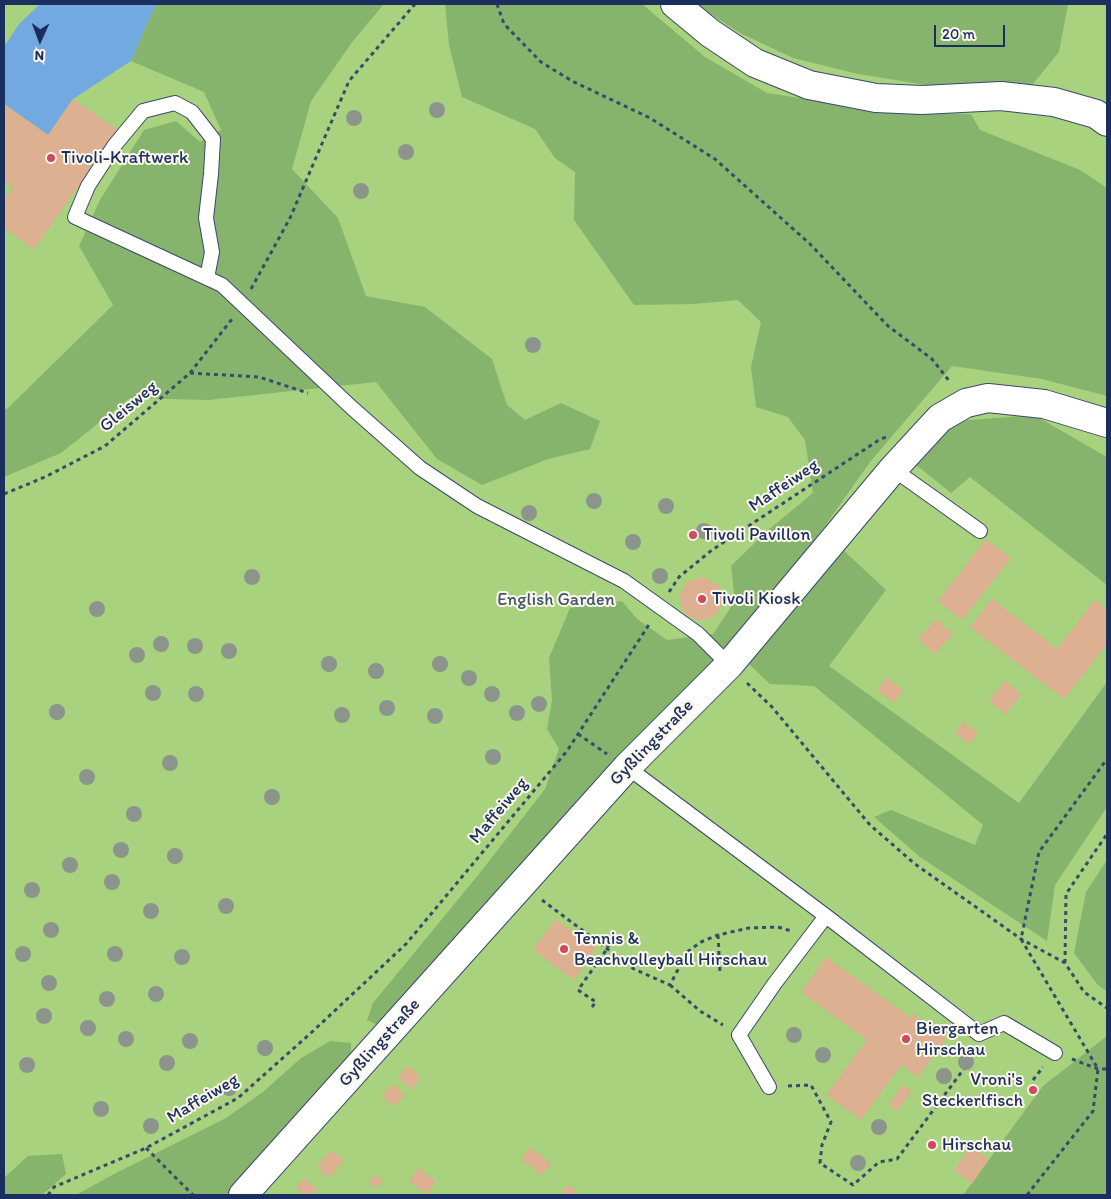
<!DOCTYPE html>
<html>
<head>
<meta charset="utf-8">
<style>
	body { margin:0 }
	#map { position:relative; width:1111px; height:1199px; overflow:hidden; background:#ebdfbb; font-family:Itim,sans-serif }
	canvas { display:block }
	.frame { position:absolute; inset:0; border:5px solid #1b2f5e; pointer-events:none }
	.north { position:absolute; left:15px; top:15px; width:50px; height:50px; -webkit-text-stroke:4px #fbf7ec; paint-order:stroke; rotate:182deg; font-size:14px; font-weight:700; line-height:20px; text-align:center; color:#1b2f5e }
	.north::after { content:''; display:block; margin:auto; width:18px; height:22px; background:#1b2f5e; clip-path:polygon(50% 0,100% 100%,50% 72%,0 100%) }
	.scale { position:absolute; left:934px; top:25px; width:71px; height:22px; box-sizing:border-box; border:2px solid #1b2f5e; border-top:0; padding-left:6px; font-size:15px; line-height:18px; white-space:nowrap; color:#1b2f5e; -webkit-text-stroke:4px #fbf7ec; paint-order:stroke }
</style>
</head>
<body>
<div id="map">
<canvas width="1111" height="1199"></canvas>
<div class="frame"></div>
<div class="north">N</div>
<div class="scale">20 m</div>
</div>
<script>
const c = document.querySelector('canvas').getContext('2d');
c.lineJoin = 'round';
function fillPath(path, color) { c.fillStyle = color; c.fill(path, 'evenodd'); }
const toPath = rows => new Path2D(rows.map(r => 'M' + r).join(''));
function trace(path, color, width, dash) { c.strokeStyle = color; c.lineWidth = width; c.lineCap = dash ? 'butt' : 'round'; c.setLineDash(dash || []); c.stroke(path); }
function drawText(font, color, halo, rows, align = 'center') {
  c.font = font + ' Itim,sans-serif'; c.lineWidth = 4; c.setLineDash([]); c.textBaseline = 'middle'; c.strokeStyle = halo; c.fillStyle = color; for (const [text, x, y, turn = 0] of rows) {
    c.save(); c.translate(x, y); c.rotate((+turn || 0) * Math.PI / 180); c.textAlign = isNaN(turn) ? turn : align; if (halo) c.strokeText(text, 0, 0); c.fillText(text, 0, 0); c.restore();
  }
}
const green = toPath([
	[4,4,1107,4,1107,1195,4,1195]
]);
const forest = toPath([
	[156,4,384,4,353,41,311,101,292,169,338,218,366,296,425,307,492,359,507,405,525,420,561,403,600,421,590,449,548,459,482,485,437,459,376,382,208,400,130,398,61,453,4,477,4,410,7,409,113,305,79,246,100,200,144,130,176,121,200,142,221,130,204,92,131,61],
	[445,4,642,4,705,57,767,93,899,113,971,114,980,130,1080,170,1107,188,1107,396,1042,379,952,366,870,462,796,567,759,612,379,1026,367,1020,373,1003,479,874,545,789,559,749,547,729,552,700,549,658,570,608,622,601,637,619,667,640,713,634,735,601,731,566,767,531,813,493,805,440,788,417,756,407,751,367,761,322,738,300,694,304,634,305,574,220,575,172,555,158,535,129,462,97,449,45],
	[695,4,1068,4,1059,52,1028,90,945,88,858,74,793,58,740,33],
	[1034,415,1107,457,1107,585,970,477,951,493,915,464,956,421],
	[841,548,886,590,829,666,1019,803,1107,682,1107,807,1055,885,1047,941,920,857,874,817,891,810,975,845,983,825,814,686,770,684,747,662],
	[1107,860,1107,992,1097,984,1074,953,1086,892],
	[1107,1036,1107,1195,963,1195,1043,1086],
	[330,1041,351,1043,351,1061,231,1187,236,1195,76,1195,114,1174,226,1118,263,1092,301,1058],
	[62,1154,66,1174,42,1195,4,1195,4,1178,28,1156]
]);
const water = toPath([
	[40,4,156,4,131,61,73,99,48,135,4,104,4,47,19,24]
]);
const building = toPath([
	[73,99,118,130,34,249,4,228,4,201,13,188,4,182,4,104,48,135],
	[986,539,1011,558,962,620,938,601],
	[703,577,720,586,723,603,715,616,699,621,684,613,679,596,687,582],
	[992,599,1057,649,1095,600,1107,609,1107,644,1064,699,970,627],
	[936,619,953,634,935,654,918,639],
	[887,677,903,690,894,703,877,690],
	[1005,681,1021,694,1006,714,989,701],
	[963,722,978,733,969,744,955,733],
	[555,919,596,948,574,980,533,950],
	[826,957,911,1018,914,1014,947,1038,918,1077,901,1065,861,1120,826,1095,867,1040,801,992],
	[408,1066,421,1077,411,1089,398,1077],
	[393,1084,405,1095,394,1107,382,1096],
	[903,1085,912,1091,897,1111,889,1104],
	[971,1146,989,1159,972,1184,954,1170],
	[530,1147,551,1164,542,1175,521,1159],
	[331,1150,344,1160,329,1178,317,1167],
	[419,1168,436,1181,426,1194,409,1181],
	[376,1174,383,1181,376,1189,369,1182],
	[304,1178,317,1189,311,1195,304,1195,296,1188],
	[568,1185,580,1195,563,1195,561,1194]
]);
const path = toPath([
	[497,4,504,24,541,62,572,81,650,118,715,159,810,244,888,326,932,359,950,382],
	[251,289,290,218,349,81,415,4],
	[190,373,259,377,308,393],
	[4,494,45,477,105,446,190,373,232,319],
	[669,592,679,577,712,550,879,440,886,437],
	[747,683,772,707,870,825,915,864,1021,939,1065,963,1084,992,1107,1008],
	[578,734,607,754],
	[542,900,634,969,670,985,687,952,701,942,718,935,749,928,778,927,791,931],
	[718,935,720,973],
	[1065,963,1066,894,1107,834],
	[670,985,700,1011,723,1025],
	[592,1007,596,1002,578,990,607,949,613,933],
	[1072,1059,1098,1069,1107,1069],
	[1033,1080,1043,1067],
	[788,1086,811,1085,831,1122,822,1145,820,1163,853,1185,879,1162,897,1159,972,1058,974,1051],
	[146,1148,193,1195],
	[48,1195,54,1187,146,1148,238,1098,312,1032,406,944,567,751,650,623],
	[1027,1195,1093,1111,1098,1069,1021,939,1039,852,1107,759]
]);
const lane = toPath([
	[207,278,212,252,206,218,211,174,213,139,192,112,175,103,143,111,114,146,88,186,75,217,222,285,351,407,420,468,477,506,624,581,698,634,729,665],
	[893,469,980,531],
	[627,767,826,916,979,1034,1004,1023,1055,1053],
	[769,1087,739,1035,775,983,826,916]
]);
const street = toPath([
	[243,1195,627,767,729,665,893,469,940,418,966,403,988,398,1044,404,1107,423]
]);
const highway = toPath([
	[675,4,710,33,755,63,809,85,876,98,922,100,1001,96,1054,102,1096,114,1107,122]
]);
const trees = [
	[437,110],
	[354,118],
	[406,152],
	[361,191],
	[533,345],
	[594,501],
	[666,506],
	[529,513],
	[704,531],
	[633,542],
	[660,576],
	[252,577],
	[97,609],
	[161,644],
	[195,646],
	[229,651],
	[137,655],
	[329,664],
	[440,664],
	[376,671],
	[469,678],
	[153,693],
	[196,694],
	[492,694],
	[539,704],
	[387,708],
	[57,712],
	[517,713],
	[342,715],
	[435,716],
	[493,757],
	[170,763],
	[87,777],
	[272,797],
	[134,814],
	[121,850],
	[175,856],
	[70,865],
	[112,882],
	[32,890],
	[226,906],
	[151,911],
	[51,930],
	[23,954],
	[115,954],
	[182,957],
	[49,983],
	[156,994],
	[107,999],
	[44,1016],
	[88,1028],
	[794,1035],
	[126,1039],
	[190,1041],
	[265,1048],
	[823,1055],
	[966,1062],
	[167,1063],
	[27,1065],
	[944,1076],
	[229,1088],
	[101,1109],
	[151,1126],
	[879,1127],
	[858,1163]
];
const markers = [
	[51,158,5,"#d1495b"],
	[693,535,5,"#d1495b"],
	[702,599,5,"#d1495b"],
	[564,949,5,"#d1495b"],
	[906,1039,5,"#d1495b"],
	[1033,1090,5,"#d1495b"],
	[932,1145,5,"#d1495b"]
];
const poiNames = [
	["Tivoli-Kraftwerk",61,158],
	["Tivoli Pavillon",703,535],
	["Tivoli Kiosk",712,599],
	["Tennis &",574,939],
	["Beachvolleyball Hirschau",574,960],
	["Biergarten",916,1029],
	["Hirschau",916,1050],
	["Vroni's",1023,1080,"right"],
	["Steckerlfisch",1023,1101,"right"],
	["Hirschau",942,1145]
];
const streetNames = [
	["Gleisweg",129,407,-40],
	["Maffeiweg",784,486,-34],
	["Gyßlingstraße",652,743,-46],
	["Maffeiweg",499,811,-50],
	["Gyßlingstraße",380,1043,-48],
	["Maffeiweg",203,1099,-31]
];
const parkNames = [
	["English Garden",556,600]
];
fillPath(green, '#a9d27e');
fillPath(forest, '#86b46d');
fillPath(water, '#73a9e1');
fillPath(building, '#dcb091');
trace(lane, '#3a496c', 16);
trace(street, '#3a496c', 30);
trace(highway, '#3a496c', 30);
trace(path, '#3a496c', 3, [4, 4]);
trace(lane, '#fff', 14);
trace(street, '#fff', 28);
trace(highway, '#fff', 28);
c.fillStyle = '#8c958c';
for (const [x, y] of trees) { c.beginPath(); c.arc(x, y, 8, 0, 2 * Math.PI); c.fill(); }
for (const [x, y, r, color] of markers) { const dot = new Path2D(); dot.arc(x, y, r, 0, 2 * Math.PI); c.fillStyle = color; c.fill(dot); trace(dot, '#fbf7ec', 2); }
drawText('18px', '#1b2f5e', '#fbf7ec', poiNames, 'left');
drawText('18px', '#1b2f5e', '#fbf7ec', streetNames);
drawText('18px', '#3e5866', '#fbf7ec', parkNames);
</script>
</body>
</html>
